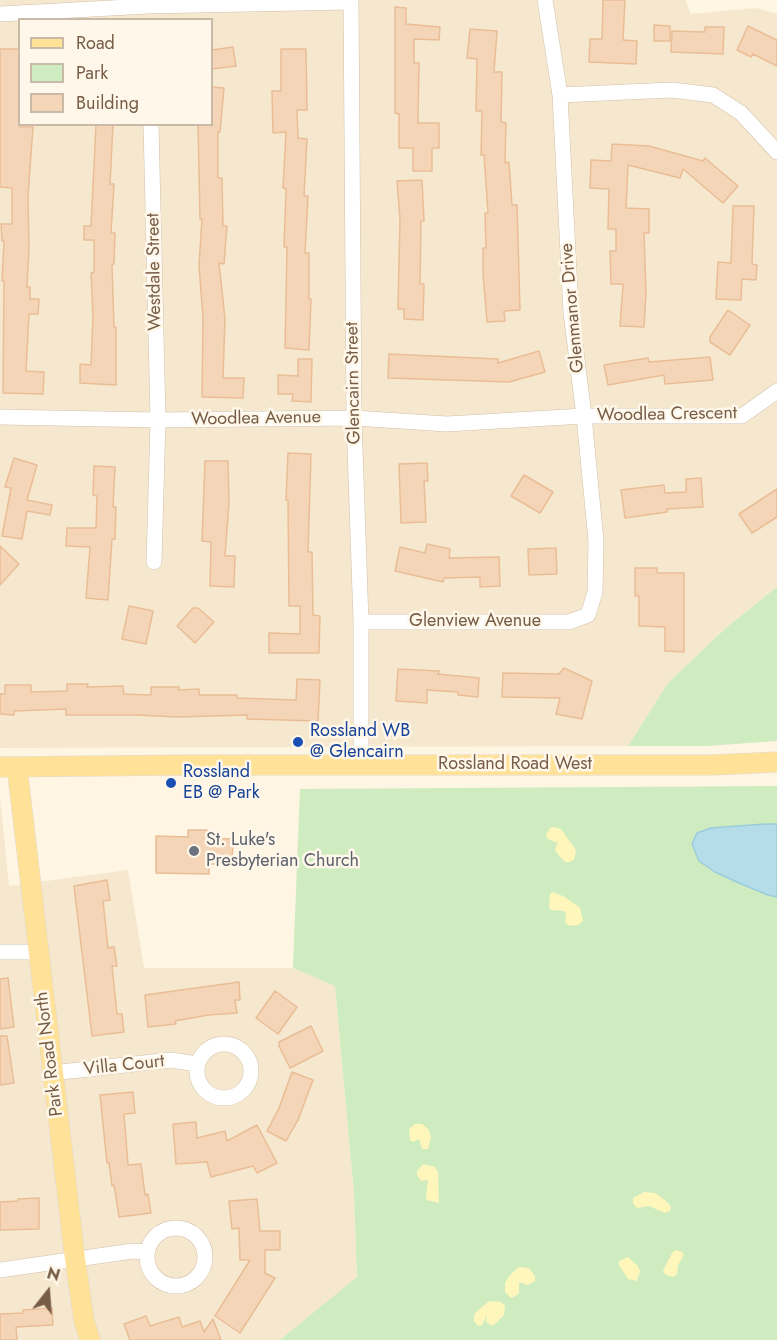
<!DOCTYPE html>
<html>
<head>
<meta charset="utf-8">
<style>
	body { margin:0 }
	#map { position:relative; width:777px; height:1340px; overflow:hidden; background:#fef5e2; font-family:Jost,sans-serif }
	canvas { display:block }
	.legend { position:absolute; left:18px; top:18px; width:195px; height:108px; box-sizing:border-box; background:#fff8ea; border:2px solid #c9baa8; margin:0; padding:8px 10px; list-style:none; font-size:18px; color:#775c46 }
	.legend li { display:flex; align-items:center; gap:12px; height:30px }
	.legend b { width:30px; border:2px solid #c9baa8 }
	.north { position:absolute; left:18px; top:1262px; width:60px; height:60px; -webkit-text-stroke:4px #fff8ea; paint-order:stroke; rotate:17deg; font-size:16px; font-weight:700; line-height:24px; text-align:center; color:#775c46 }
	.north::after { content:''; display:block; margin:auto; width:21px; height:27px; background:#775c46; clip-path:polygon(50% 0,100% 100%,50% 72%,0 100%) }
</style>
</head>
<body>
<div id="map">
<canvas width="777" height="1340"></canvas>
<ul class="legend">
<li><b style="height:8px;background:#ffe298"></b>Road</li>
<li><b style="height:16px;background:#ceecbf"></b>Park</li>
<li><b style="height:16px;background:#f5d5b7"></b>Building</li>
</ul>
<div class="north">N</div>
</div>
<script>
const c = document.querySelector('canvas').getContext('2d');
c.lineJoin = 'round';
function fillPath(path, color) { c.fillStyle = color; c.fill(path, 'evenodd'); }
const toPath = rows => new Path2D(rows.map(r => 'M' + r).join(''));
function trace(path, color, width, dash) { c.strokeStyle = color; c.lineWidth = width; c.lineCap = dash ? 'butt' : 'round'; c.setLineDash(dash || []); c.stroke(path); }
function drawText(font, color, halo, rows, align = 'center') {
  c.font = font + ' Jost,sans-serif'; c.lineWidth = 5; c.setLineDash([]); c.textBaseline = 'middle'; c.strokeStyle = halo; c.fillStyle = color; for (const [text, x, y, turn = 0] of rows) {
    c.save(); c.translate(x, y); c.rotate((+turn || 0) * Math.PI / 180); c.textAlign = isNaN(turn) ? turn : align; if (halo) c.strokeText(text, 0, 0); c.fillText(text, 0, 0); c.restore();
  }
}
const residential = toPath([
	[0,0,685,0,691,14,756,8,777,14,777,587,727,627,668,683,628,746,0,748],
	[20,20,212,20,212,124,20,124],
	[0,797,9,886,128,870,144,968,293,968,335,986,354,1193,357,1278,280,1340,0,1340]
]);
const green = toPath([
	[777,587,777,741,706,746,628,746,668,683,727,627],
	[777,786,777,1340,280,1340,357,1277,354,1193,335,986,293,968,300,789]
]);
const sand = toPath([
	[554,827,561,829,576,850,574,860,569,862,565,862,556,852,555,849,558,843,548,839,546,835,550,828],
	[553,892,565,897,580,908,583,920,580,924,574,926,568,925,565,922,566,913,564,911,551,910,549,907,550,894],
	[415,1124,422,1124,429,1130,431,1137,428,1149,422,1149,419,1139,413,1142,410,1140,409,1129],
	[423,1164,435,1167,438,1172,439,1203,427,1200,426,1197,428,1180,421,1181,417,1175,417,1171],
	[644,1192,655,1193,665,1200,671,1206,670,1211,665,1213,649,1206,637,1208,633,1203,633,1198],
	[676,1250,682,1252,684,1255,678,1265,677,1274,673,1277,666,1275,663,1271,672,1253],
	[628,1257,638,1266,640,1271,637,1281,628,1279,619,1265,619,1261],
	[519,1267,529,1268,535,1276,535,1281,528,1285,519,1282,519,1294,511,1298,505,1292,505,1283,510,1275],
	[489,1301,501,1302,505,1306,504,1315,493,1326,486,1322,487,1315,482,1325,478,1326,474,1321,474,1316,476,1312]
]);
const water = toPath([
	[765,824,777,824,777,897,768,895,739,883,715,872,699,861,692,844,697,833,711,828,765,824]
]);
const building = toPath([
	[603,0,625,0,623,40,637,41,636,64,589,62,590,39,602,39,603,0],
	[395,7,406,8,406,24,440,27,439,40,414,39,414,63,419,63,418,123,439,123,439,148,432,148,432,171,413,171,413,148,399,148,399,114,395,113,395,7],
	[654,25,670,26,670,41,654,41,654,25],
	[748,26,777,40,777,66,753,54,751,57,737,50,748,26],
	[705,27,724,27,723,54,671,52,672,31,705,32,705,27],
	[470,29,497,31,494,72,502,72,501,122,506,123,505,163,509,162,512,205,517,205,520,310,504,311,505,321,487,322,483,274,483,248,486,248,485,213,488,213,484,155,481,155,482,111,476,111,477,59,467,58,470,29],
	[233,47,236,66,212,69,212,50,233,47],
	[0,49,20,49,20,127,33,127,28,196,29,248,27,287,30,287,30,299,39,299,38,314,29,314,26,371,44,372,43,394,3,393,4,281,2,281,4,241,2,241,1,224,12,224,12,188,0,187,0,49],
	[281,49,306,49,307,110,297,110,298,138,307,139,304,196,308,196,305,253,309,253,309,299,311,299,309,350,285,348,287,247,284,247,286,189,283,188,286,132,273,133,272,91,281,91,281,49],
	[212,87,224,88,220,132,218,132,218,178,222,178,223,226,227,226,224,264,219,263,225,319,223,378,244,378,243,398,202,397,203,318,199,266,202,219,200,219,198,124,212,124,212,87],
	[96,124,113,124,110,184,114,184,111,233,115,233,114,264,112,264,114,327,116,327,116,385,80,383,80,364,91,365,93,317,91,273,94,272,94,240,84,240,84,226,91,226,96,124],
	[612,144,649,146,703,161,705,158,738,186,723,203,683,169,680,178,628,165,626,208,649,209,649,233,644,233,646,293,644,327,620,326,623,284,611,284,610,251,616,251,616,229,608,229,609,189,590,188,591,160,611,161,612,144],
	[422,180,424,221,421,221,420,284,424,284,423,320,404,319,404,309,398,309,400,219,397,181,422,180],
	[733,206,754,206,752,264,757,265,756,280,742,279,741,300,716,299,718,262,731,263,733,206],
	[728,310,750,325,730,355,710,342,710,337,728,310],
	[539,351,545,372,509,382,388,378,389,354,498,359,498,363,539,351],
	[710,357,713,380,665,384,664,375,608,385,604,365,648,358,649,362,710,357],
	[298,359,312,359,311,402,292,401,293,394,278,394,278,375,298,376,298,359],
	[288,453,311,454,308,552,312,552,313,615,320,616,319,653,269,653,269,633,300,634,300,606,289,606,288,500,286,500,288,453],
	[14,458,37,465,27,500,52,505,50,515,27,511,22,539,2,536,11,488,5,487,14,458],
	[205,461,228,461,229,503,225,556,235,556,234,587,210,586,211,542,202,541,205,461],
	[427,463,428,481,424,481,426,522,401,523,399,464,427,463],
	[94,466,115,467,113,507,116,507,115,539,112,539,108,600,86,598,90,547,66,546,67,528,96,528,97,496,93,495,94,466],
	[524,475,553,492,540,513,511,496,524,475],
	[701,478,703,507,667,509,667,512,625,518,621,490,664,485,665,493,686,492,686,479,701,478],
	[777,489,777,517,752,533,739,514,777,489],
	[427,544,450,549,449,558,499,557,500,586,480,587,480,577,444,578,443,582,395,571,400,547,425,553,427,544],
	[0,546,19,564,0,585,0,546],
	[556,548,557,574,529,575,528,549,556,548],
	[635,568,657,568,657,573,684,573,684,652,665,651,665,627,639,626,639,596,635,596,635,568],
	[129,606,153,611,146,644,122,639,129,606],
	[193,608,198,608,214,622,195,643,177,626,193,608],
	[564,668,592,681,582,719,556,714,560,698,502,697,503,673,559,674,564,668],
	[398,669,439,671,438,674,479,678,478,697,458,695,458,692,427,690,427,703,396,701,398,669],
	[297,679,320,680,318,721,247,719,247,715,178,717,137,715,66,715,66,709,14,711,14,715,0,714,0,694,5,694,5,685,31,685,31,692,67,691,67,684,88,684,87,687,123,686,124,694,151,695,151,687,179,687,178,690,199,689,199,695,237,695,237,698,296,700,297,679],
	[188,830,207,830,207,838,233,839,232,864,209,864,209,874,156,873,156,836,188,837,188,830],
	[107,880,110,900,103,901,108,948,114,947,117,966,112,966,117,1014,122,1014,124,1032,92,1036,74,886,107,880],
	[8,978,14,1027,0,1029,0,979,8,978],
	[239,982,240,1000,235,1000,237,1013,208,1015,175,1021,176,1024,148,1027,145,995,239,982],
	[275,991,297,1007,278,1034,256,1018,275,991],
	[311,1026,323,1051,290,1068,279,1046,279,1042,311,1026],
	[0,1036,7,1036,14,1083,0,1085,0,1036],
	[292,1072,313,1080,298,1120,286,1141,267,1131,279,1108,292,1072],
	[133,1092,135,1113,124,1114,128,1165,141,1164,145,1195,148,1194,151,1213,119,1217,114,1185,112,1186,109,1163,107,1163,100,1095,133,1092],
	[196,1122,197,1138,225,1131,227,1141,257,1125,277,1163,257,1173,253,1166,211,1177,207,1162,176,1164,173,1124,196,1122],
	[39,1198,39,1229,0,1230,0,1202,18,1201,18,1199,39,1198],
	[257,1199,260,1231,280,1231,280,1250,265,1250,265,1273,275,1278,240,1333,215,1316,250,1260,240,1260,239,1228,232,1229,229,1201,257,1199],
	[52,1308,53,1325,16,1327,17,1340,0,1340,0,1314,23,1313,23,1310,52,1308],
	[146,1316,150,1326,179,1317,182,1327,200,1321,204,1332,213,1319,221,1340,130,1340,124,1324,146,1316]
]);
const minor = toPath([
	[351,0,354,418,361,622,361,766],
	[0,14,148,6,351,2],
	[560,95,672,90,713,95,741,113,777,152],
	[151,124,158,420,154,562],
	[0,417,158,420,354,418,447,424,584,416,742,416,777,391],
	[361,622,569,622,588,615,595,592,596,541,584,416,571,312,560,95,545,0],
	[0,952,38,952],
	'197 1071a27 27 0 1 1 54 0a27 27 0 1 1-54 0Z',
	[52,1073,171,1060,197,1064],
	'147 1257a29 29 0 1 1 58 0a29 29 0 1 1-58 0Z',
	[0,1270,133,1251,147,1252]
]);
const major = toPath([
	[0,767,186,765,712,765,777,762],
	[17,767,75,1259,84,1320,90,1340]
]);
const markers = [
	[298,742,6,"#1a4fb4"],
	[171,783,6,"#1a4fb4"],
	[194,851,6,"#6b7280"]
];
const streetNames = [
	["Westdale Street",155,272,-91],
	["Glenmanor Drive",573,308,-95],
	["Glencairn Street",354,383,-91],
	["Woodlea Crescent",667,415,-1],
	["Woodlea Avenue",256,419,-1],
	["Glenview Avenue",475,622],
	["Rossland Road West",515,765],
	["Park Road North",50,1054,-97],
	["Villa Court",124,1066,-6]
];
const transitNames = [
	["Rossland WB",310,732],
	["@ Glencairn",310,753],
	["Rossland",183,773],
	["EB @ Park",183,794]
];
const worshipNames = [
	["St. Luke's",206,841],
	["Presbyterian Church",206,862]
];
fillPath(residential, '#f6e8cf');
fillPath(green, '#ceecbf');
fillPath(sand, '#fff6bb');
fillPath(water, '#b5dde9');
trace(water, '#9accdb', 1.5);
fillPath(building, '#f5d5b7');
trace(building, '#e9bd96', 1.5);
trace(minor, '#d2c0aa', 16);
trace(major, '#ded8d3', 21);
trace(minor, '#fff', 15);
trace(major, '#ffe298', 20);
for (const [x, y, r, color] of markers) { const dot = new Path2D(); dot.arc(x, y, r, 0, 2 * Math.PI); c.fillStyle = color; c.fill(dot); trace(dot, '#fff8ea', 2); }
drawText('18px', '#775c46', '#fff8ea', streetNames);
drawText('18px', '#164399', '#fff8ea', transitNames, 'left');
drawText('18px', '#5b616d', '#fff8ea', worshipNames, 'left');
</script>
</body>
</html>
